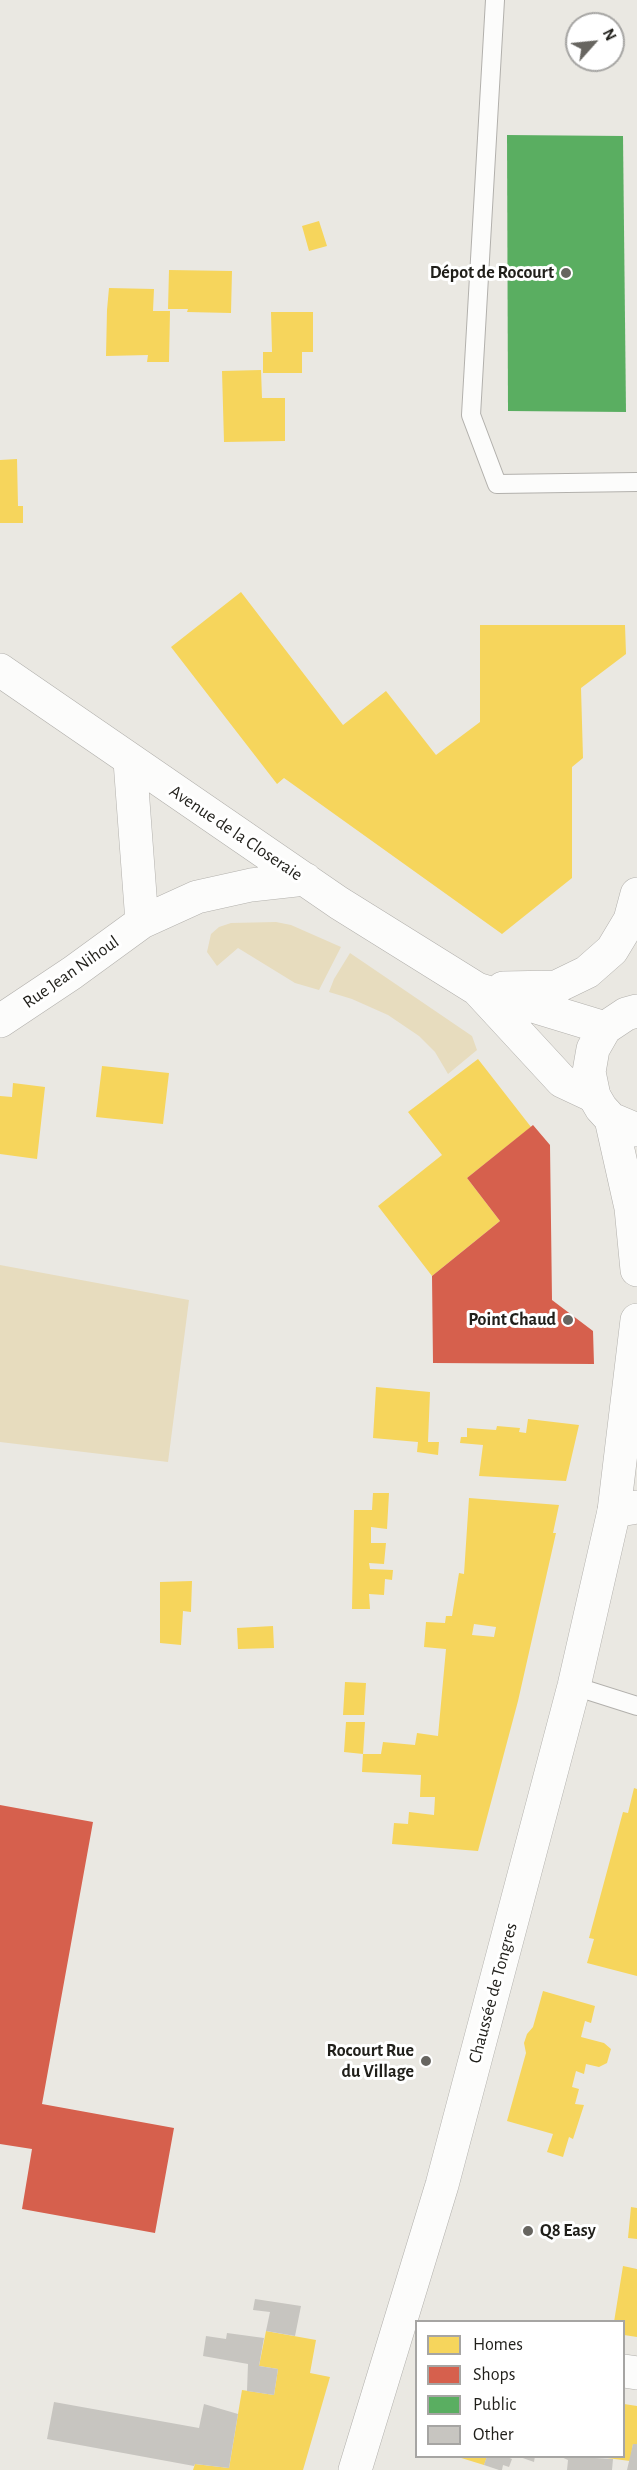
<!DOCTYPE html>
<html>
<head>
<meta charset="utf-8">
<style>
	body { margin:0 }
	#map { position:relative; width:637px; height:2470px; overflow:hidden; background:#eae8e2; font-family:"Alegreya Sans",sans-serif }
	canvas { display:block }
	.legend { position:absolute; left:415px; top:2320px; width:210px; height:138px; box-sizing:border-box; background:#fff; border:2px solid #a6a5a3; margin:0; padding:8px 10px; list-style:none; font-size:18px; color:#201f1a }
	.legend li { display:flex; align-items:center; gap:12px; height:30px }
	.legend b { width:30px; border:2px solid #a6a5a3 }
	.north { position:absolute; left:565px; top:12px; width:60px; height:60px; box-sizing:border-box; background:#fff; border:2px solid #a6a5a3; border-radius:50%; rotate:63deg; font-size:16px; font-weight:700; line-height:24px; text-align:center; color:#201f1a }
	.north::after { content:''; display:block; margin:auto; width:21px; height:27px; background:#676560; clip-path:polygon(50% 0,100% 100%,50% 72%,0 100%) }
</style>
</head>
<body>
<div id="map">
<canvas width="637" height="2470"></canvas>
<ul class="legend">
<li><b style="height:16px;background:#f6d55c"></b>Homes</li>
<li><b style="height:16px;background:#d6604d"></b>Shops</li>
<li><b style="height:16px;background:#5aae61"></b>Public</li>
<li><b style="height:16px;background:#c7c5c0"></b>Other</li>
</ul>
<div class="north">N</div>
</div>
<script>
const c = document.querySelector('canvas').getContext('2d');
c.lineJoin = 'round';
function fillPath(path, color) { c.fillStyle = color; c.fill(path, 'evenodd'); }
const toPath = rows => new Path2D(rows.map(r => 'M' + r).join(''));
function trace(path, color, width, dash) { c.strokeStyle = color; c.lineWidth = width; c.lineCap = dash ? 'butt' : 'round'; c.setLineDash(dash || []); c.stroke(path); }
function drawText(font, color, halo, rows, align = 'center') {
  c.font = font + ' "Alegreya Sans",sans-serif'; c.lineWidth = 6; c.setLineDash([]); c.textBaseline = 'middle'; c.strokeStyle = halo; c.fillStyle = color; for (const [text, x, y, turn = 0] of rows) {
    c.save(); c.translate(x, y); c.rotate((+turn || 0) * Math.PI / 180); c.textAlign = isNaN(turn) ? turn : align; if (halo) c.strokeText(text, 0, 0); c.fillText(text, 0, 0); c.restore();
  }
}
const green = toPath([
	[276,922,291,925,341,947,319,990,295,983,238,948,217,966,207,952,211,934,219,927,231,923],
	[350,953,472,1036,477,1050,448,1074,435,1052,419,1036,388,1015,352,999,329,992,334,979],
	[0,1265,189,1300,168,1462,0,1442]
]);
const homes = toPath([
	[319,221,327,246,309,251,302,226],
	[169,270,232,271,231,313,187,312,188,309,168,309],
	[109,288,154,289,153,311,170,311,169,362,147,362,148,355,106,356,107,310],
	[271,312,313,312,313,352,302,352,302,373,263,373,263,352,272,352],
	[261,370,262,398,285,398,285,441,224,442,222,371],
	[17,459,18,506,23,506,23,523,0,523,0,460],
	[241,592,343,725,386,691,436,755,480,722,480,625,625,625,626,654,581,688,583,758,572,767,572,878,502,934,284,778,277,784,171,647],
	[478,1059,531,1127,467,1178,500,1221,432,1276,378,1206,442,1155,408,1112],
	[102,1066,169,1073,163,1124,96,1117],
	[13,1083,45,1087,37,1159,0,1154,0,1096,12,1097],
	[376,1387,430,1392,428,1442,439,1442,438,1455,417,1452,418,1442,373,1438],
	[528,1419,579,1425,566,1481,479,1476,483,1445,460,1443,461,1437,467,1437,467,1428,496,1430,497,1426,520,1428,519,1432,526,1433],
	[373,1493,389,1493,387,1529,371,1527,371,1543,386,1543,384,1564,369,1563,370,1569,393,1570,392,1580,385,1579,384,1595,369,1594,370,1609,352,1609,354,1510,372,1510],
	[469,1498,559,1505,553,1533,556,1533,518,1701,478,1851,392,1844,394,1823,408,1824,409,1812,434,1815,435,1797,420,1797,421,1775,362,1772,363,1754,381,1754,383,1742,415,1745,417,1733,438,1736,446,1649,424,1647,426,1622,445,1623,446,1616,452,1616,459,1573,464,1574],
	[474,1624,496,1627,494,1637,472,1635],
	[192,1581,191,1612,183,1611,181,1645,160,1643,160,1582],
	[273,1626,274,1648,238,1649,237,1628],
	[345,1682,366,1683,364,1715,343,1715],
	[346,1722,365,1722,363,1754,344,1752],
	[634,1788,637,1789,637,1976,587,1963,594,1939,589,1938,623,1812,628,1813],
	[543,1991,595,2006,591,2023,585,2021,581,2037,604,2043,611,2049,607,2063,599,2067,586,2064,584,2074,576,2071,572,2087,579,2089,575,2104,584,2105,573,2139,569,2137,563,2157,547,2152,553,2134,507,2121,526,2053,524,2043,527,2034,533,2027],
	[631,2207,637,2208,637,2239,628,2238],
	[623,2266,637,2269,637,2337,624,2335,624,2322,614,2322],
	[266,2331,316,2340,310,2373,330,2377,303,2470,193,2470,195,2464,229,2468,242,2390,274,2395,278,2369,259,2366],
	[624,2404,637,2406,637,2444,633,2444,630,2461,607,2458,624,2457],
	[458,2457,487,2457,484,2465]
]);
const shops = toPath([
	[533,1125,550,1145,552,1300,593,1331,594,1364,433,1363,432,1276,500,1221,467,1178],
	[0,1805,93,1822,42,2104,174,2128,155,2233,22,2209,32,2149,0,2144]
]);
const public = toPath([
	[507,135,623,136,626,412,508,411]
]);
const building = toPath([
	[255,2299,301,2306,295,2336,266,2331,270,2312,253,2310],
	[227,2333,264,2338,259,2366,278,2369,274,2395,247,2391,248,2364,203,2356,206,2336,226,2339],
	[54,2402,199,2428,204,2404,238,2414,229,2468,195,2464,194,2466,47,2439],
	[633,2444,637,2444,637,2470,627,2470],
	[487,2456,505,2456,512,2459,509,2467,503,2465,502,2470,499,2470,484,2465],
	[517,2456,535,2456,534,2462],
	[559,2456,613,2459,612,2470,567,2470,568,2460]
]);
const service = toPath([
	[495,0,471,415,497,484,637,482],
	[574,1686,637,1706]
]);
const minor = toPath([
	[0,670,339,903,477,989,605,1028],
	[130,761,142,922],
	[503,988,556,987,587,972,612,950,630,920,637,894],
	[478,990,562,1081,594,1096],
	[0,1021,72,973,142,922,197,897,251,885,305,879],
	[614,1511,637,1507],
	[624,2371,637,2373]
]);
const secondary = toPath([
	[637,1011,626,1014,605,1028,593,1049,589,1072,594,1096,601,1108,611,1119,637,1130],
	[611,1119,631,1208,637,1270],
	[355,2470,442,2185,574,1686,614,1511,637,1320]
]);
const markers = [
	[566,273,6,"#676560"],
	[568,1320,6,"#676560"],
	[426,2061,6,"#676560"],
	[528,2231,6,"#676560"]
];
const poiNames = [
	["Dépot de Rocourt",554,273],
	["Point Chaud",556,1320],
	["Rocourt Rue",414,2051],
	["du Village",414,2072],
	["Q8 Easy",540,2231,"left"]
];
const streetNames = [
	["Avenue de la Closeraie",236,833,34],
	["Rue Jean Nihoul",71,972,-35],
	["Chaussée de Tongres",493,1993,-75]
];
fillPath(green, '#e7dcbe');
fillPath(homes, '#f6d55c');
fillPath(shops, '#d6604d');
fillPath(public, '#5aae61');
fillPath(building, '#c7c5c0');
trace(service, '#b2b0ac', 20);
trace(minor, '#b2b0ac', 34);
trace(secondary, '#b2b0ac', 34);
trace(service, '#fcfcfb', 18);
trace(minor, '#fcfcfb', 33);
trace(secondary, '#fcfcfb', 33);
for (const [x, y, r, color] of markers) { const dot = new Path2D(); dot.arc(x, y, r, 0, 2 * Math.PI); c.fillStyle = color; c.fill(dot); trace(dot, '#fff', 2); }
drawText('bold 18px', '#201f1a', '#fff', poiNames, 'right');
drawText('18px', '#201f1a', '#fff', streetNames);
</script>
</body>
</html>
